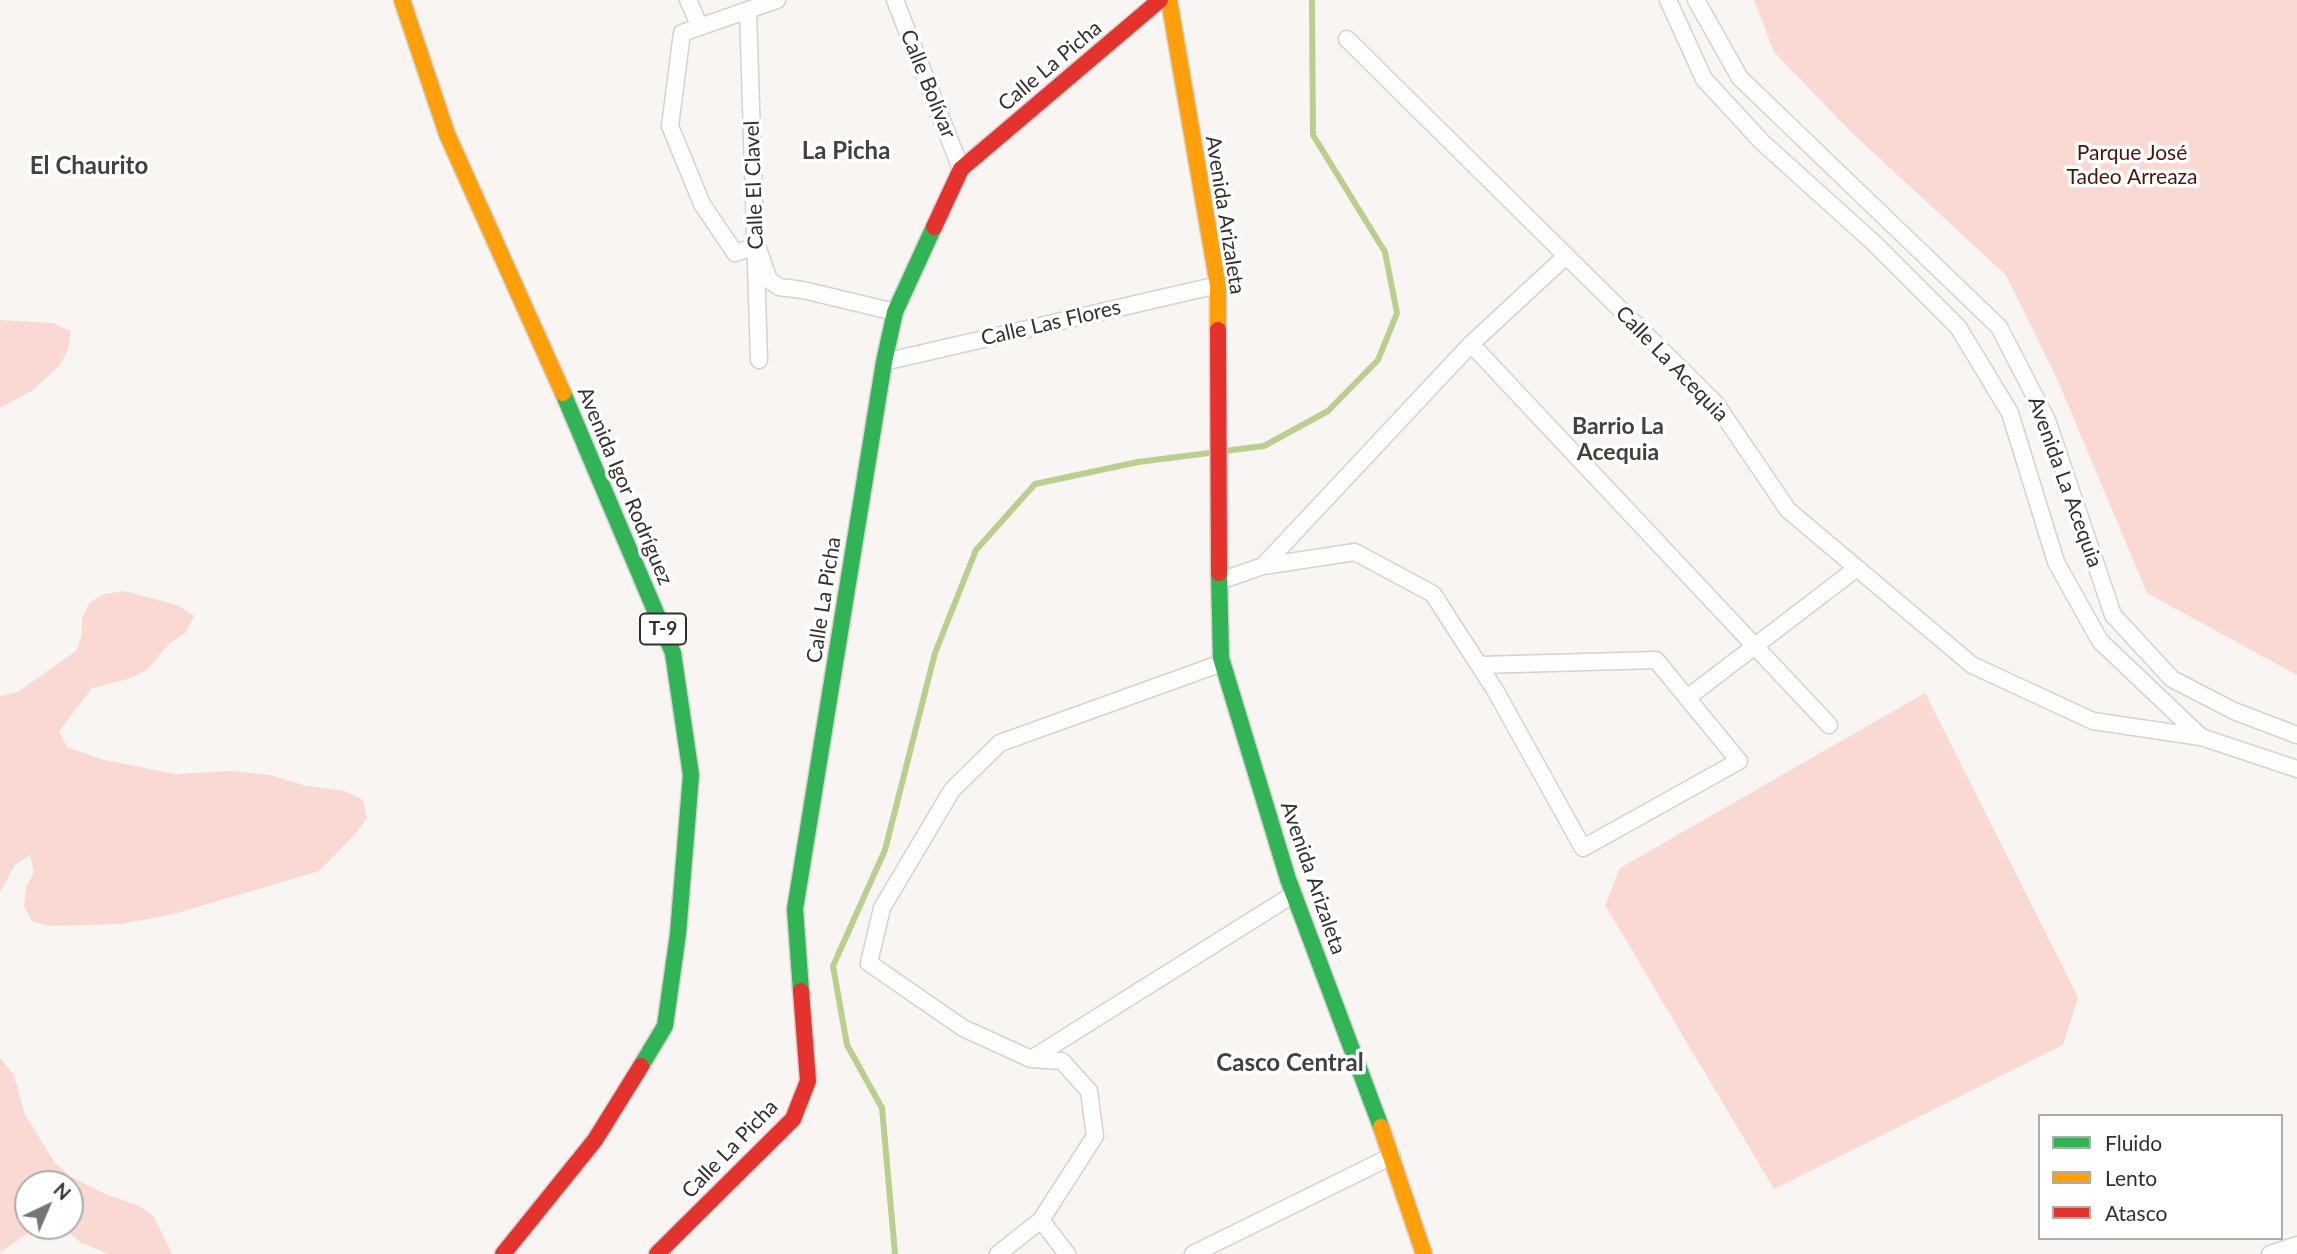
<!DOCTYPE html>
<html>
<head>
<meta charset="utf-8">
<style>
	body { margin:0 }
	#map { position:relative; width:2297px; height:1254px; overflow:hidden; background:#f8f5f2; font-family:Lato,sans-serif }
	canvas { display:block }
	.legend { position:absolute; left:2038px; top:1114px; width:245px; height:126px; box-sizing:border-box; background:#fff; border:2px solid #adacab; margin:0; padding:9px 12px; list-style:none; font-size:21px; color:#32302e }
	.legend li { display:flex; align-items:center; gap:14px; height:35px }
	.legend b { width:35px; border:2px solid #adacab }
	.north { position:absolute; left:14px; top:1170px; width:70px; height:70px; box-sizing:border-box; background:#fff; border:2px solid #adacab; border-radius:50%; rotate:44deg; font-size:19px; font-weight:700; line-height:28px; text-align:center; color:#32302e }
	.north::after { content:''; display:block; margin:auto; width:24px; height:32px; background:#777573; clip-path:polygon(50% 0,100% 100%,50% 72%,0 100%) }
</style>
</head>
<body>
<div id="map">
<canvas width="2297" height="1254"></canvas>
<ul class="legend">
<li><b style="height:9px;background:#30b455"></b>Fluido</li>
<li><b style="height:9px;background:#ff9f0a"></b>Lento</li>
<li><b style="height:9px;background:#e5322d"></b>Atasco</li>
</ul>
<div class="north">N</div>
</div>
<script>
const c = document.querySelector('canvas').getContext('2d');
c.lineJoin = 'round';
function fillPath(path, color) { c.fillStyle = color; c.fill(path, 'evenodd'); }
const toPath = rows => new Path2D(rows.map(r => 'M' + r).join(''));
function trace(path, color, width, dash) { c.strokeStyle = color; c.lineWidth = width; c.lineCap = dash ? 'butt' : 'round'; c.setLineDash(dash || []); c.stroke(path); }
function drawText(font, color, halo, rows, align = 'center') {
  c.font = font + ' Lato,sans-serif'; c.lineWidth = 7; c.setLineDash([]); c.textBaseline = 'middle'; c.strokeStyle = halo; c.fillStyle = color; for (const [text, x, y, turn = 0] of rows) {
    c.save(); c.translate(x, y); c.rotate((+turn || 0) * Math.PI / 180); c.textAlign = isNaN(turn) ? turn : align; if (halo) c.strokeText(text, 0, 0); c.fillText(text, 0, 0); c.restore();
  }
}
const green = toPath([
	[1754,0,2297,0,2297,675,2147,593,2058,381,2006,275,1853,134,1774,52],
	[0,320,53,323,71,331,68,350,59,366,33,390,0,408],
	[124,591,177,605,194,616,186,632,170,643,147,670,131,678,92,688,59,731,67,747,100,759,175,774,232,771,270,775,306,786,344,791,363,800,367,818,356,833,319,871,174,914,121,924,49,926,32,921,24,906,26,887,34,872,30,855,15,865,0,892,0,696,18,692,76,651,82,635,82,618,90,602,105,594],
	[1925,693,2078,997,2063,1045,1774,1189,1605,905,1620,868],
	[0,1058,14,1075,25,1115,55,1163,70,1176,105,1194,139,1206,154,1217,172,1254,109,1254,80,1242,66,1230,48,1227,31,1231,0,1252],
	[28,1184,70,1184,70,1226,28,1226]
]);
const stream = toPath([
	[895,1254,882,1108,847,1045,833,966,885,850,935,653,976,550,1035,484,1138,462,1264,446,1328,411,1378,360,1397,313,1385,252,1313,135,1312,0]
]);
const street = toPath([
	[688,0,700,27],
	[777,0,682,33,670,126,702,204,735,253,757,246,769,280,779,287,803,290,895,312],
	[895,0,961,169],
	[1668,0,1704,79,1762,142,1875,244,1958,327,2010,413,2056,562,2100,641,2201,737],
	[1696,0,1740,78,1999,327,2047,420,2113,615,2172,679,2234,711,2297,735],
	[748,10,759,360],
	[1347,39,1716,404,1788,510,1972,665,2093,721,2201,737,2297,769],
	[1471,344,1829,725],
	[884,362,1218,285],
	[1263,566,1355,552,1433,594,1495,690,1583,848,1739,761,1656,660,1480,665],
	[1220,581,1263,566,1471,344,1566,256],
	[1687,698,1857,568],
	[1031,1059,1294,894],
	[1041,1220,1067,1254],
	[998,1254,1041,1220,1095,1136,1089,1091,1062,1061,1031,1059,963,1028,869,963,882,908,952,790,1000,743,1222,663],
	[1193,1254,1392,1156],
	[2270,1254,2297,1245]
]);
const fast = toPath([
	[563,393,673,653,691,775,678,934,665,1026,641,1066],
	[1219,573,1221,658,1288,879,1381,1127],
	[801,991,795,909,884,362,895,312,934,227]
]);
const slow = toPath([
	[402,0,447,134,563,393],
	[1169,0,1218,285,1218,330],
	[1381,1127,1424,1254]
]);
const jam = toPath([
	[934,227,961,169,1160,0],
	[1218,330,1219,573],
	[503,1254,595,1140,641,1066],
	[657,1254,793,1119,808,1081,801,991]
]);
const shields = [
	[663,629,46]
];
const shieldNames = [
	["T-9",663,629]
];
const streetNames = [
	["Calle La Picha",1050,66,-40],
	["Calle Bolívar",928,84,68],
	["Calle El Clavel",754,185,-92],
	["Avenida Arizaleta",1225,215,81],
	["Calle Las Flores",1051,323,-13],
	["Calle La Acequia",1672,364,46],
	["Avenida La Acequia",2065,482,70],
	["Avenida Igor Rodríguez",625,486,67],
	["Calle La Picha",824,600,-81],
	["Avenida Arizaleta",1313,878,71],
	["Calle La Picha",730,1149,-46]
];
const parkNames = [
	["Parque José",2132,153],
	["Tadeo Arreaza",2132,177]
];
const neighbourhoodNames = [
	["Barrio La",1618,427],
	["Acequia",1618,453]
];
const quarterNames = [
	["La Picha",846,151],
	["El Chaurito",89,166],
	["Casco Central",1290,1063]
];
fillPath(green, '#f9d9d2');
trace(stream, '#bacf8d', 6);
trace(street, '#d5d2d0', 19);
trace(fast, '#d5d2d0', 19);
trace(slow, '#d5d2d0', 19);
trace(jam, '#d5d2d0', 19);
trace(street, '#fefefd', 16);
trace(fast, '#30b455', 16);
trace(slow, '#ff9f0a', 16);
trace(jam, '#e5322d', 16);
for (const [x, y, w] of shields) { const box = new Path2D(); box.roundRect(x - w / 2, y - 15.5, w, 31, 5); c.fillStyle = '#fff'; c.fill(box); trace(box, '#32302e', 2); }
drawText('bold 19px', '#32302e', null, shieldNames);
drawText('21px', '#32302e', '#fff', streetNames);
drawText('21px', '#50130a', '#fff', parkNames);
drawText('bold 23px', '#44413c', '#fff', neighbourhoodNames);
drawText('bold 24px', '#44413c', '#fff', quarterNames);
</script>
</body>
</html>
